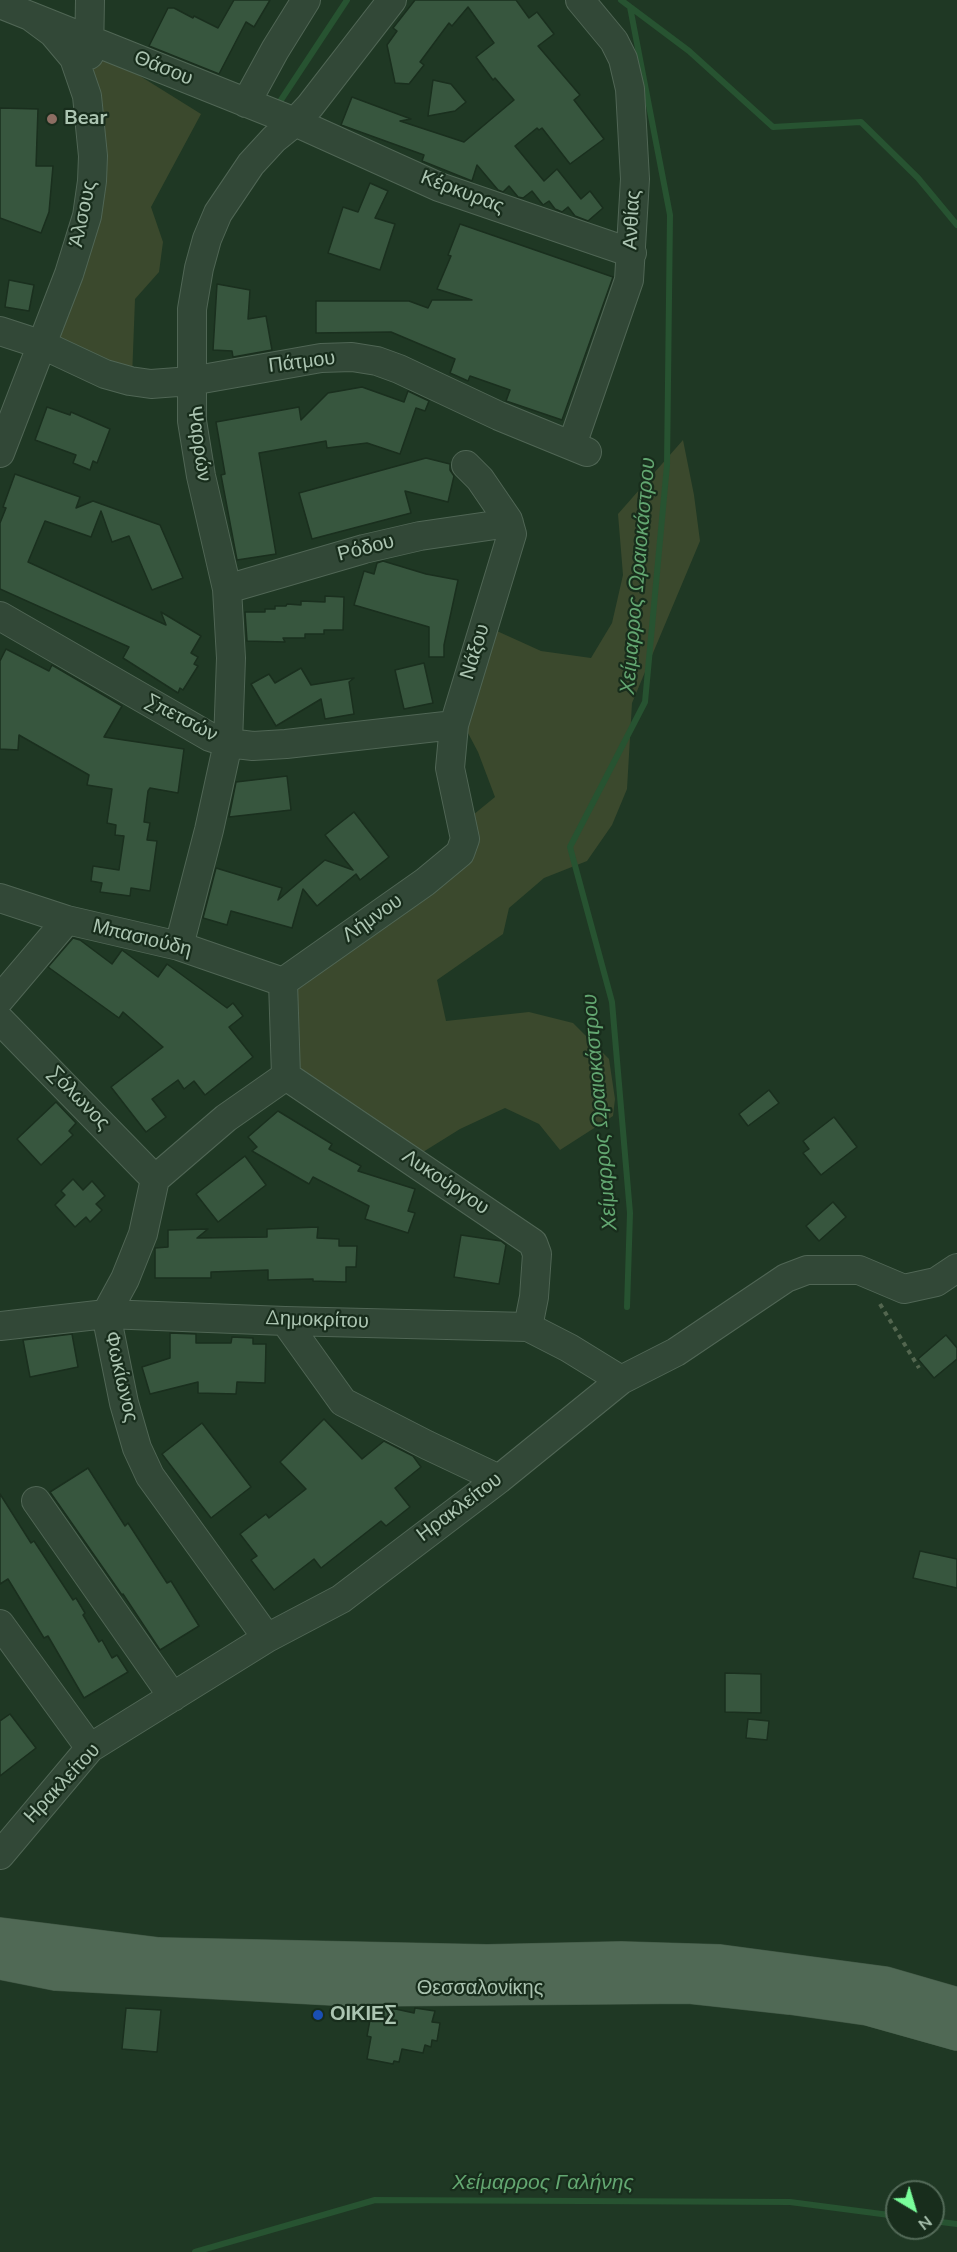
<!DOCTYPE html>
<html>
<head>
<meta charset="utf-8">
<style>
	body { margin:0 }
	#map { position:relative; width:957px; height:2252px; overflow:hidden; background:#1f3824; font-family:"Nunito Sans",sans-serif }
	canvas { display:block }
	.north { position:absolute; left:885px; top:2180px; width:60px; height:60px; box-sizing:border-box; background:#182d1c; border:2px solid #536a58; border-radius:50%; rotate:142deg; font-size:16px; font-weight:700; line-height:24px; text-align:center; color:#acc5b2 }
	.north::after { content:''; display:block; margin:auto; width:21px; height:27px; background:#79fd9a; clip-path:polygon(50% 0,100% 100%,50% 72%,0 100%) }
</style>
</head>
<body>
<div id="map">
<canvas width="957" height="2252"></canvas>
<div class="north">N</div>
</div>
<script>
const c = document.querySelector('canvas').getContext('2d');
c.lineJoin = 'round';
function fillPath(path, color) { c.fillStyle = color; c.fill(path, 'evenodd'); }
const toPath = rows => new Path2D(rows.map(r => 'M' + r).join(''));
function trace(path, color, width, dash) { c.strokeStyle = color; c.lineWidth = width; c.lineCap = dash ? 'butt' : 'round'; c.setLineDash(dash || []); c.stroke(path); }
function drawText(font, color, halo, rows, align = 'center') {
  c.font = font + ' "Nunito Sans",sans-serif'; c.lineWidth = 4.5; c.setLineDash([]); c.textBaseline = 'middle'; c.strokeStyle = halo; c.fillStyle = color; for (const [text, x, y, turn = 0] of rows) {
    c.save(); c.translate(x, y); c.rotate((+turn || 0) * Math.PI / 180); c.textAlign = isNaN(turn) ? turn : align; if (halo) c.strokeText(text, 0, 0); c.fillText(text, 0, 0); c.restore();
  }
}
const green = toPath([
	[87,43,201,114,151,207,163,242,159,272,135,299,132,378,50,342,88,223],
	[683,440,694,495,700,541,632,703,627,789,612,825,587,861,544,878,509,908,503,934,437,980,446,1021,529,1012,573,1023,609,1059,615,1099,613,1116,560,1150,539,1124,505,1108,460,1129,415,1157,305,1094,285,977,439,882,473,815,495,797,478,752,449,697,477,622,541,651,591,658,612,623,623,575,618,514]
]);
const stream = toPath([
	[621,0,689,51,773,127,861,122,918,178,957,225],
	[279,103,347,0],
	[627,1307,630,1213,612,1002,570,847,645,702,667,465,670,215,630,7],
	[933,2221,957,2224],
	[195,2252,375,2200,790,2202,897,2216]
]);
const building = toPath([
	[234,0,270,0,254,27,246,22,219,74,149,46,168,8,174,8,193,18,194,16,218,28,234,0],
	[415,0,516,0,529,18,537,12,554,34,538,46,580,95,574,100,604,139,570,164,542,128,539,130,537,128,515,146,544,181,557,169,581,199,590,191,603,208,588,221,575,216,568,207,562,212,555,209,549,201,543,205,532,191,523,198,518,197,509,186,503,192,498,190,477,165,472,181,422,161,424,155,341,125,352,97,411,119,400,121,464,142,514,100,495,78,493,80,476,57,494,43,468,7,452,26,449,23,420,62,424,65,409,84,395,83,387,45,397,31,393,28,415,0],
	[433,80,451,84,466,102,455,111,428,116,433,80],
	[0,108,38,109,36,166,53,166,49,212,41,233,0,218,0,108],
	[370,183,388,191,375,218,395,224,380,270,328,253,343,207,358,212,370,183],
	[460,224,613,277,562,420,506,401,510,390,470,376,468,381,450,373,455,359,391,332,316,333,316,301,409,301,428,308,432,300,472,300,437,289,451,256,448,255,460,224],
	[9,280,34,285,29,311,5,307,9,280],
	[217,284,250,290,248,319,266,316,272,350,233,357,232,351,213,350,217,284],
	[362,387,404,402,408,391,429,401,425,411,416,408,400,454,367,443,327,448,326,441,259,453,276,554,237,560,221,475,225,474,216,422,299,407,301,420,328,393,362,387],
	[47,407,70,415,71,412,110,429,97,463,93,461,90,470,73,463,76,455,35,440,47,407],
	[426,458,450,464,450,470,454,476,448,502,405,491,411,513,312,539,299,493,426,458],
	[15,474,80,497,76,508,93,501,160,525,183,578,152,590,129,536,112,542,101,511,91,537,45,521,28,562,166,625,161,612,201,636,191,653,198,657,194,664,198,666,183,690,180,688,178,693,123,658,129,647,0,589,0,523,6,508,3,507,15,474],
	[383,561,426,574,458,580,444,645,444,657,429,657,429,627,354,605,364,571,374,574,377,563,383,561],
	[325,596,344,597,343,630,324,630,324,634,305,634,305,638,283,638,285,642,247,641,245,612,265,612,265,609,275,609,275,606,286,606,287,604,301,605,301,601,325,602,325,596],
	[6,649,49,671,52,665,122,706,104,737,184,749,178,793,150,788,148,791,144,822,150,823,147,840,157,841,150,891,131,888,130,896,100,892,102,883,91,881,93,866,119,870,124,836,115,835,116,825,107,823,112,789,87,785,89,775,19,735,18,750,0,749,0,661,6,649],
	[424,663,433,703,404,709,395,670,424,663],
	[301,668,311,685,354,678,349,682,354,714,325,719,321,699,276,726,251,684,269,674,275,683,301,668],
	[287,776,291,810,229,817,236,782,287,776],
	[354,812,389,857,360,880,356,874,317,906,303,889,292,928,231,911,227,925,203,918,216,868,282,888,278,900,325,860,353,870,325,835,354,812],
	[73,938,80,940,112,964,122,950,158,977,167,964,227,1008,233,1003,243,1016,229,1027,253,1057,205,1095,194,1081,184,1089,178,1080,152,1099,166,1117,146,1132,111,1087,163,1047,123,1012,119,1018,48,967,73,938],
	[769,1090,779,1103,748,1126,739,1114,769,1090],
	[56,1102,76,1123,69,1131,73,1135,41,1165,17,1139,56,1102],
	[278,1111,332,1144,329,1149,361,1166,358,1171,415,1189,408,1211,415,1213,408,1233,365,1219,369,1206,313,1177,309,1184,252,1151,257,1147,248,1137,278,1111],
	[834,1117,857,1147,821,1175,803,1153,809,1149,803,1141,834,1117],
	[245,1156,266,1185,218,1222,196,1194,245,1156],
	[73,1179,83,1190,92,1181,105,1196,96,1204,102,1210,90,1222,86,1217,75,1227,55,1205,65,1195,61,1191,73,1179],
	[833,1202,846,1217,819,1241,806,1226,833,1202],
	[318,1227,317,1238,339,1239,339,1246,357,1246,356,1267,346,1267,346,1282,313,1281,313,1279,268,1280,268,1270,211,1272,211,1278,155,1278,155,1248,168,1247,168,1230,208,1229,197,1238,267,1237,267,1229,318,1227],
	[461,1235,501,1241,506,1245,499,1284,454,1277,461,1235],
	[170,1333,196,1334,196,1343,231,1343,232,1337,253,1338,253,1344,266,1344,265,1383,237,1382,236,1394,198,1393,198,1382,150,1394,142,1367,170,1358,170,1333],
	[72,1334,78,1367,30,1377,23,1340,72,1334],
	[946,1335,957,1348,957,1359,934,1378,918,1359,946,1335],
	[324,1419,362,1459,384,1441,413,1456,421,1467,395,1488,410,1507,386,1526,381,1521,321,1568,314,1559,274,1590,251,1560,257,1556,240,1534,266,1514,269,1518,306,1489,280,1462,324,1419],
	[202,1423,251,1487,211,1518,162,1454,202,1423],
	[88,1468,125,1526,128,1523,167,1583,171,1581,199,1626,160,1650,123,1594,122,1595,50,1492,88,1468],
	[0,1494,31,1543,34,1541,73,1600,76,1598,85,1613,83,1615,99,1642,102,1640,112,1658,117,1655,128,1672,84,1698,48,1636,44,1638,8,1579,0,1584,0,1494],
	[920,1551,957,1559,957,1588,913,1578,920,1551],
	[725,1673,761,1674,761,1713,725,1712,725,1673],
	[10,1714,36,1748,0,1776,0,1721,10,1714],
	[748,1719,769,1721,767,1740,746,1738,748,1719],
	[126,2008,161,2010,157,2052,122,2049,126,2008],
	[391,2008,414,2013,415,2008,435,2011,432,2022,440,2023,437,2041,432,2040,431,2047,425,2045,423,2053,402,2049,399,2062,394,2061,393,2064,367,2059,371,2037,367,2036,372,2009,391,2008]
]);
const path = toPath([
	[880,1304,919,1368]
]);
const minor = toPath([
	[0,4,30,16,53,33,74,58,87,96,93,156,92,181,87,216,69,274,0,453],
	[30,16,295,122,439,187,632,253],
	[89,55,90,0],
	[246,103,275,50,306,0],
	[0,331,43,345,105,374,130,381,151,384,191,381,321,358,352,357,377,361,399,369,499,416,587,452],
	[572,445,629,280,635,179,630,89,623,59,614,41,580,0],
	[227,589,364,549,420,536,509,523],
	[0,616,210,737,228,743,253,746,286,744,454,725],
	[0,898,67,920,179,946,283,982],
	[179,946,209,830,228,743,231,658,227,589,201,476,192,421,192,309,199,268,207,239,218,213,251,164,274,139,295,122,310,106,392,0],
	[283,982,425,882,460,853,465,839,450,768,454,725,512,534,508,520,480,479,466,465],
	[283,982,286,1076],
	[0,999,67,920],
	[0,1020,155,1179],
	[286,1076,533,1243,537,1254,534,1297,528,1327],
	[285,1321,343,1402,427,1445,499,1479],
	[0,1326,106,1314,285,1321,528,1327,569,1348,621,1380],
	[36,1501,173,1697],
	[0,1624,90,1748],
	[267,1638,150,1476,137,1448,124,1403,106,1314,125,1279,143,1234,155,1179,226,1118,286,1076],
	[0,1855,90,1748,267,1638,341,1599,499,1479,621,1380,676,1352,786,1278,807,1270,859,1270,904,1289,936,1282,957,1268]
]);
const major = toPath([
	[0,1934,159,1954,487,1961,621,1958,720,1961,885,1983,957,2004],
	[0,1963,56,1974,353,1990,689,1987,790,1998,868,2009,957,2034]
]);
const markers = [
	[52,119,6,"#8d6e63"],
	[318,2015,6,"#1a4fb4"]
];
const streetNames = [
	["Θάσου",163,69,22],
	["Κέρκυρας",462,193,21],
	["Άλσους",84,214,-78],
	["Ανθίας",633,220,-87],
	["Πάτμου",302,363,-7],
	["Ψαρρών",198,444,82],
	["Ρόδου",366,549,-14],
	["Νάξου",476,652,-73],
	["Σπετσών",181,719,28],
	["Λήμνου",373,919,-35],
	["Μπασιούδη",142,939,14],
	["Σόλωνος",78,1099,46],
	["Λυκούργου",445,1183,34],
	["Δημοκρίτου",317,1321,2],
	["Φωκίωνος",120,1377,77],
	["Ηρακλείτου",460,1508,-37],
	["Ηρακλείτου",63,1784,-47],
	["Θεσσαλονίκης",480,1989]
];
const poiNames = [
	["Bear",64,119],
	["ΟΙΚΙΕΣ",330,2015]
];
const waterNames = [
	["Χείμαρρος Ωραιοκάστρου",639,576,-85],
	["Χείμαρρος Ωραιοκάστρου",601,1112,-95],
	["Χείμαρρος Γαλήνης",543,2184]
];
fillPath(green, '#3b492d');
trace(stream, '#275331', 6);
fillPath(building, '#37563e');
trace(building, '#1a2f1e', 1.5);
trace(minor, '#506655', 30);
trace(major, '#3f5543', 34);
trace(path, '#53664f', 4, [4.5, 4.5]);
trace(minor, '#324837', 28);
trace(major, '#506955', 33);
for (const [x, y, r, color] of markers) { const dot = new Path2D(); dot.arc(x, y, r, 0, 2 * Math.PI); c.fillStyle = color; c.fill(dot); trace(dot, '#182d1c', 2); }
drawText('20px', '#acc5b2', '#182d1c', streetNames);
drawText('bold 20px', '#acc5b2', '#182d1c', poiNames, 'left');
drawText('italic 21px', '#63a771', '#182d1c', waterNames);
</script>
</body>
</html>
